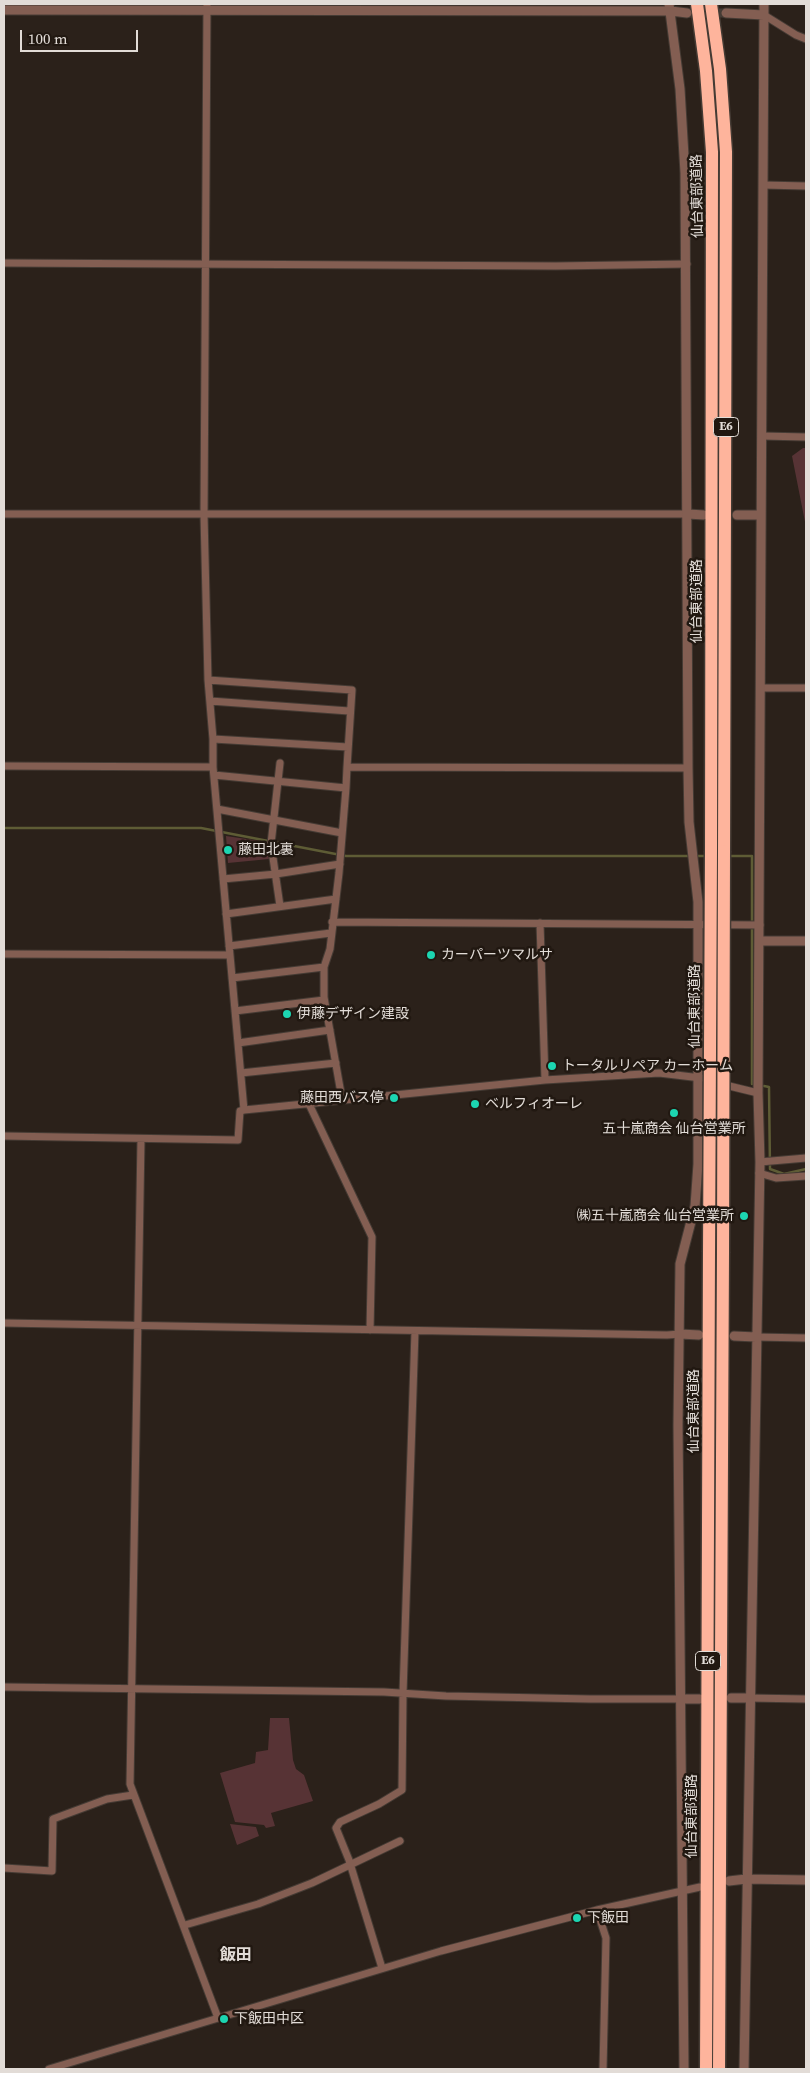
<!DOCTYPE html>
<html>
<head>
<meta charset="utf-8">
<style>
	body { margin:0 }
	#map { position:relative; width:810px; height:2073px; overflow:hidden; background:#2b211a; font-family:"Source Serif 4",serif }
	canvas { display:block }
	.frame { position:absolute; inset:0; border:5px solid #e2dcd7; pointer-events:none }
	.scale { position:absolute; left:20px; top:30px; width:118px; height:22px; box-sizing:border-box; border:2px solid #e2dcd7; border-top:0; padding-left:6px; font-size:15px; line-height:18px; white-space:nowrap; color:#e2dcd7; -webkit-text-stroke:4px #211811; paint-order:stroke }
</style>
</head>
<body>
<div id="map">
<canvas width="810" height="2073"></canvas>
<div class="frame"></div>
<div class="scale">100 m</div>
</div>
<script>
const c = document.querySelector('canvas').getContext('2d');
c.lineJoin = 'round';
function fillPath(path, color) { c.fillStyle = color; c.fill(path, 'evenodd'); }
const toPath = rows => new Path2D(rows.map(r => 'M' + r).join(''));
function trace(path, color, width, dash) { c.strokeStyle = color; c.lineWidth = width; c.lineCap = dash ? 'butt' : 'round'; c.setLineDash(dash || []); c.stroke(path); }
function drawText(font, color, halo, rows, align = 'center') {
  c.font = font + ' "Source Serif 4","Noto Sans JP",serif'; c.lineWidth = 5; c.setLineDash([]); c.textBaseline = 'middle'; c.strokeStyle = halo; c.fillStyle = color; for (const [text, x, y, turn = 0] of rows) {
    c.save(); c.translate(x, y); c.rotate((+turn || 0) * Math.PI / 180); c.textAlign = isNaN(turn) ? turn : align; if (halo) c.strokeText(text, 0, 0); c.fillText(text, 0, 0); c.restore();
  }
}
const green = toPath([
	[803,448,806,448,806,527,792,456],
	[226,836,267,842,269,859,228,863],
	[270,1718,289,1718,293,1760,296,1769,304,1775,313,1801,271,1813,275,1826,266,1828,264,1825,235,1822,220,1773,255,1763,256,1752,268,1750],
	[230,1824,256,1827,259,1836,237,1845]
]);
const stream = toPath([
	[4,828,201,828,346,856,690,856],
	[695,856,707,856],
	[728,856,752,856,752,1084],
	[764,1086,769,1087,770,1169,784,1174,806,1169]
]);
const tertiaryTunnel = toPath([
	[687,13,726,13]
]);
const minor = toPath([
	[207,4,204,515,208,680,213,739,213,767,244,1110,545,1080,659,1073,701,1078],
	[764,15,796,35,806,39],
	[763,185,806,186],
	[4,263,556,266,687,264],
	[762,436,806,437],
	[4,514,688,514],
	[208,680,352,690,347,767],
	[760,688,806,688],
	[210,701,349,711],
	[213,739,348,747],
	[280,763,271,844,280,906],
	[4,766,213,767],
	[214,775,346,788,347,767,688,768],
	[217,809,342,833],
	[223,879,276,874,340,864],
	[226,914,336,899],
	[332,922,760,925],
	[540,923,545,1080],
	[229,946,331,933],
	[4,954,230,955],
	[232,978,324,967],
	[235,1011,324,1000],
	[238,1043,330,1030],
	[241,1073,336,1063],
	[721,1084,758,1093],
	[342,1099,324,997,324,967,330,949,339,873,346,788],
	[309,1104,372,1237,370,1330],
	[4,1136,238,1140,240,1111,244,1110],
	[141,1139,130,1784,218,2018],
	[760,1162,806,1158],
	[759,1173,776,1178,806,1176],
	[4,1323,667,1335,680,1334],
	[756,1337,806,1338],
	[4,1687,384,1692,446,1696,590,1699,682,1699],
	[749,1698,806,1699],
	[4,1868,52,1871,53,1819,107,1799,133,1795],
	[597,1910,606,1938,603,2069],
	[185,1925,258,1904,312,1883,400,1841],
	[382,1968,349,1860,336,1828,340,1822,379,1804,402,1790,403,1693,415,1331],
	[49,2069,441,1951,597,1910,700,1887]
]);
const tertiary = toPath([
	[669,4,680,89,685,173,688,768,689,822,698,902,698,1164,695,1206,680,1264,678,1425,684,2069],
	[4,10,671,11,687,13],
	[726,13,764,15],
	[688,514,704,515],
	[737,515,761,515],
	[760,941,806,941],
	[680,1334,699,1335],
	[734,1336,756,1337],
	[731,1698,749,1698],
	[682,1699,700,1699],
	[729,1881,746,1879,806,1880],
	[744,2069,760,1162,758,1093,764,4]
]);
const motorway = toPath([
	[697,4,706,71,712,152,711,851],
	[711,4,720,69,726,152,724,851],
	[706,2069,709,1252],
	[719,2069,723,1253]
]);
const motorwayBridge = toPath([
	[709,1252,711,851],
	[723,1253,724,851]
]);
const markers = [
	[228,850,5,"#1cd5b1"],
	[431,955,5,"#1cd5b1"],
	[287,1014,5,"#1cd5b1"],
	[552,1066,5,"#1cd5b1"],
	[394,1098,5,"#1cd5b1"],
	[475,1104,5,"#1cd5b1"],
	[674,1113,5,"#1cd5b1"],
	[744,1216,5,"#1cd5b1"],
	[577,1918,5,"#1cd5b1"],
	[224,2019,5,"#1cd5b1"]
];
const shields = [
	[726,427,25],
	[708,1661,25]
];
const shieldNames = [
	["E6",726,427],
	["E6",708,1661]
];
const streetNames = [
	["仙台東部道路",698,196,-91],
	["仙台東部道路",697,601,-90],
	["仙台東部道路",695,1006,-90],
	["仙台東部道路",694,1411,-90],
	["仙台東部道路",692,1816,-90]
];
const poiNames = [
	["藤田北裏",238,850],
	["カーパーツマルサ",441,955],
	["伊藤デザイン建設",297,1014],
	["トータルリペア カーホーム",562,1066],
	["藤田西バス停",384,1098,"right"],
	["ベルフィオーレ",485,1104],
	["五十嵐商会 仙台営業所",674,1129,"center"],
	["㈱五十嵐商会 仙台営業所",734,1216,"right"],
	["下飯田",587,1918],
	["下飯田中区",234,2019]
];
const quarterNames = [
	["飯田",236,1956]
];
fillPath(green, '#573335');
trace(stream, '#5e5c35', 2.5);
trace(tertiaryTunnel, '#463d36', 9, [9, 4.5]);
trace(minor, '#453b34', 9);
trace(tertiary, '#453b34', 11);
trace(motorway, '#453b34', 15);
trace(minor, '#835e52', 7);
trace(tertiary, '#835e52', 9);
trace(motorway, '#feb49c', 12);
trace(motorwayBridge, '#453b34', 15, []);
trace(motorwayBridge, '#feb49c', 12);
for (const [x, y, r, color] of markers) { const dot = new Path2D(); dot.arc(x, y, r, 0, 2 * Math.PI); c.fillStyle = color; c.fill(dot); trace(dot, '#211811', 2); }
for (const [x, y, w] of shields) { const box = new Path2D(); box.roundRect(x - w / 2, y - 9.5, w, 19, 4); c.fillStyle = '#211811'; c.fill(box); trace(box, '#e2dcd7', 1); }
drawText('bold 12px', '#e2dcd7', null, shieldNames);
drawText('14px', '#e2dcd7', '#211811', streetNames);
drawText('14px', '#e2dcd7', '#211811', poiNames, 'left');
drawText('bold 16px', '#e2dcd7', '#211811', quarterNames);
</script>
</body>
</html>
